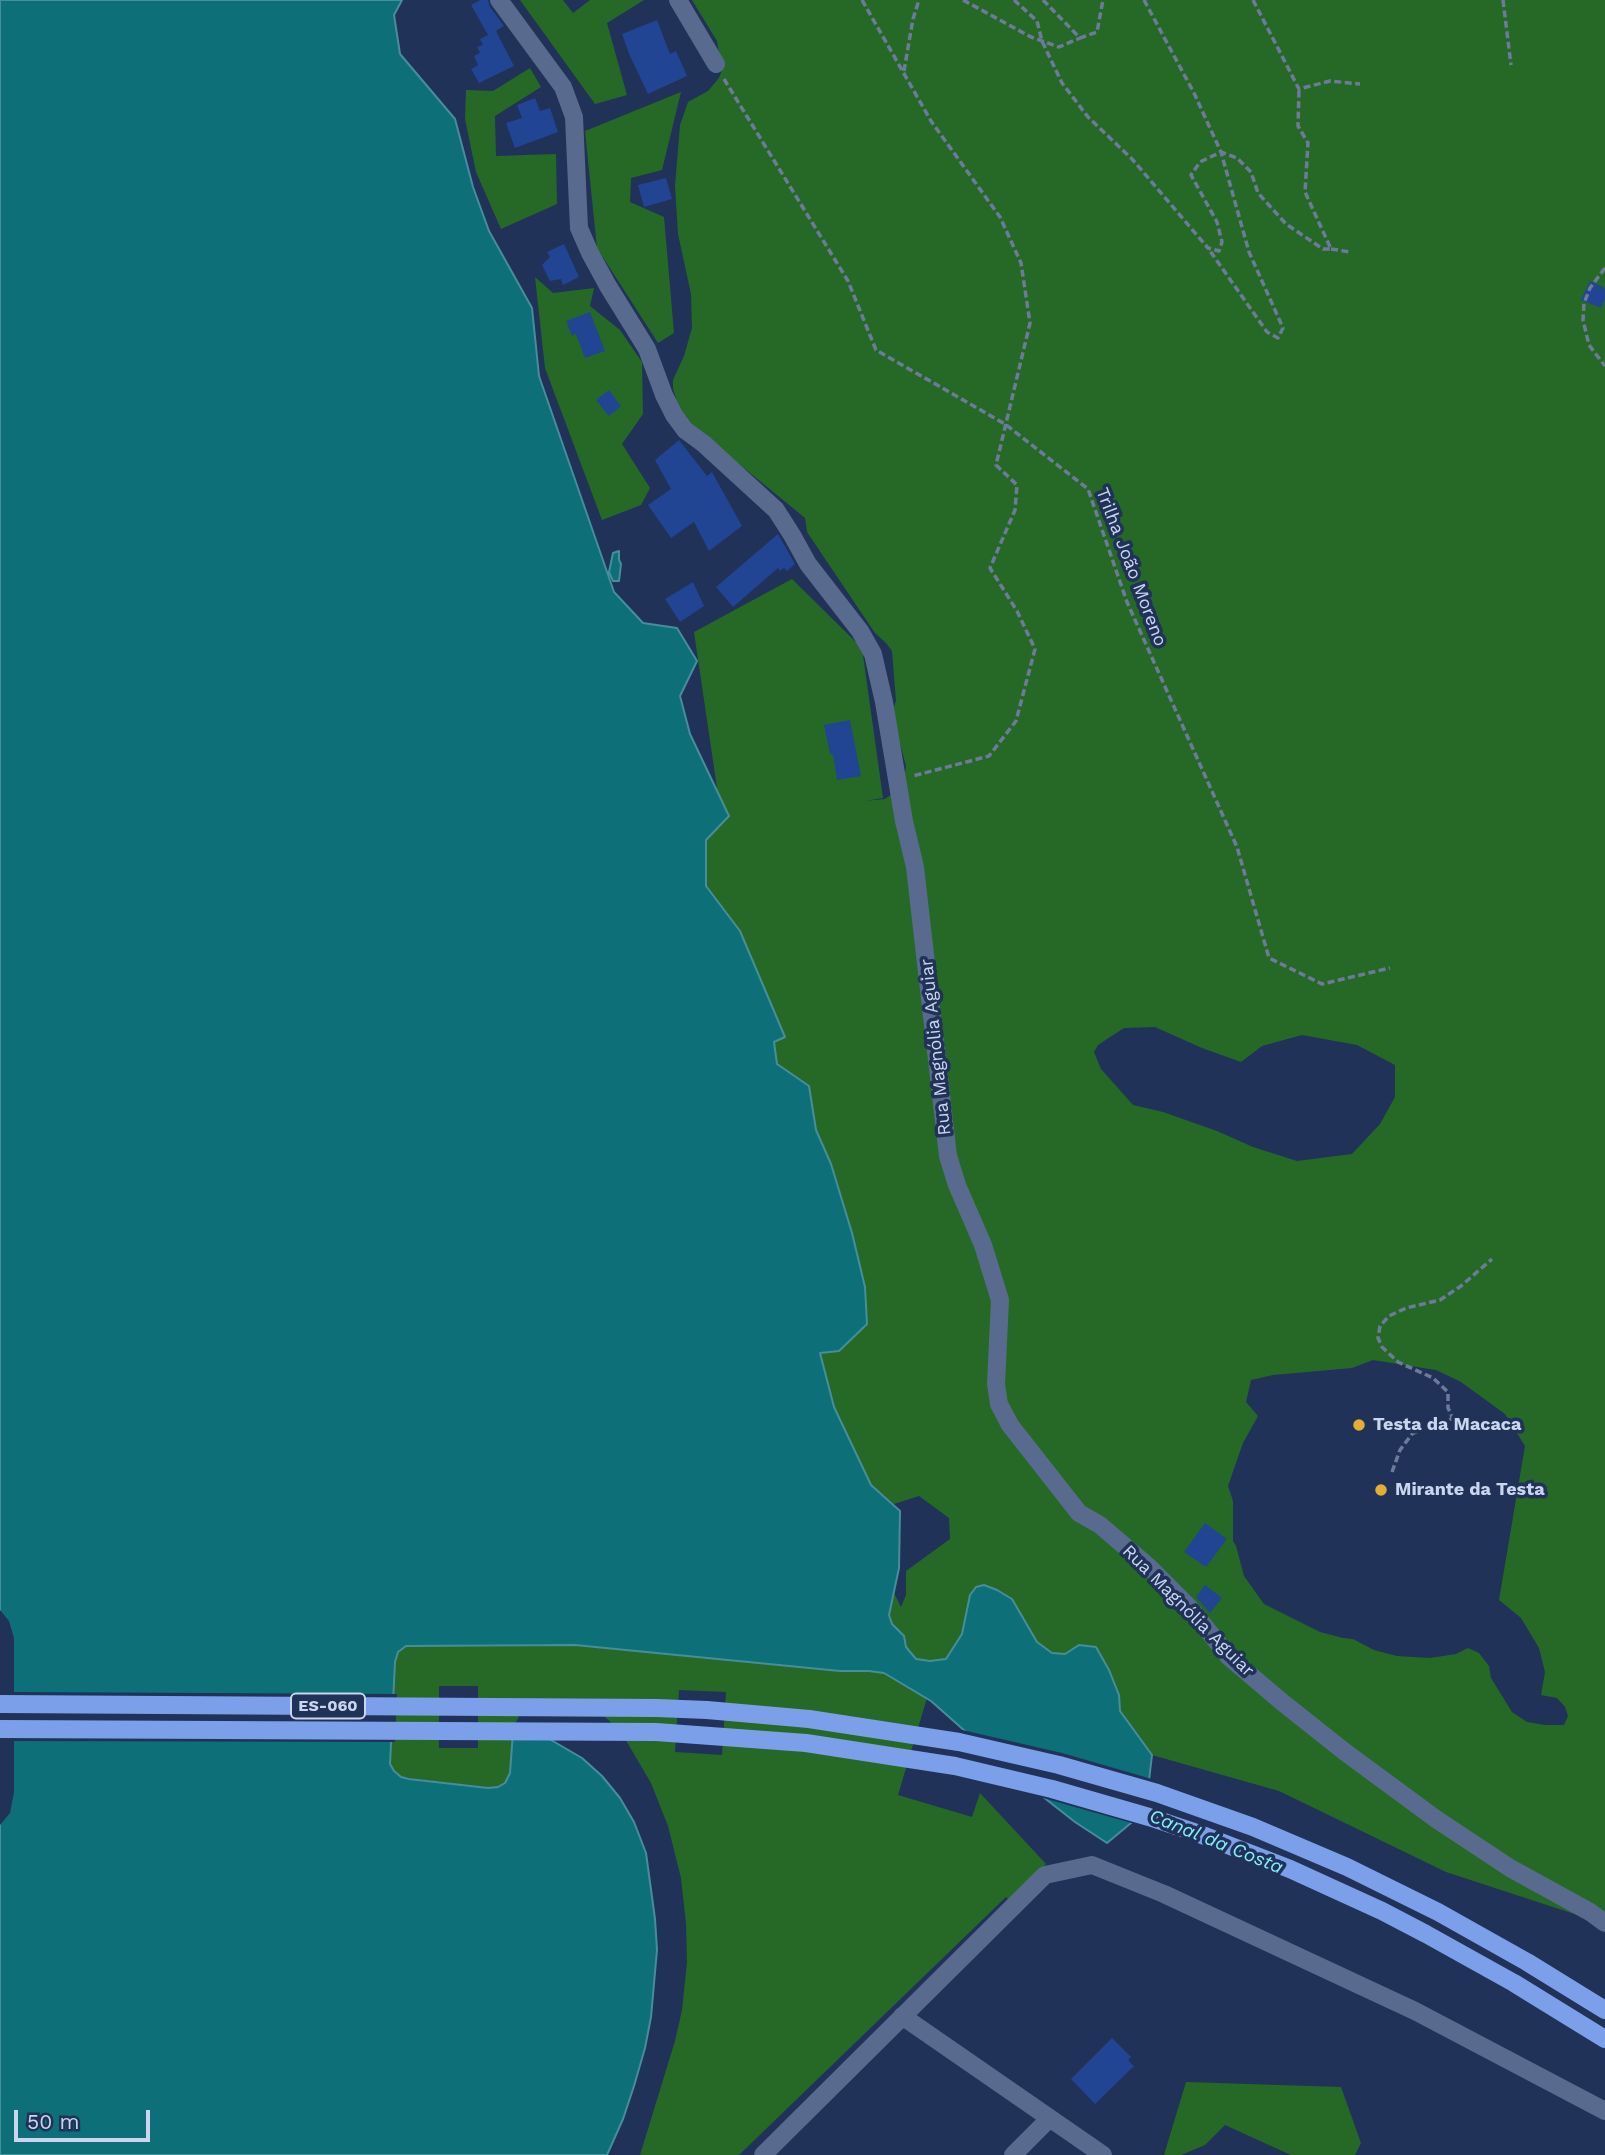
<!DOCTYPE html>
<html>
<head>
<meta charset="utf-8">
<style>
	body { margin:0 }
	#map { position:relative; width:1605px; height:2155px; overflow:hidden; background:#203258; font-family:"Work Sans",sans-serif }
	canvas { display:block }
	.scale { position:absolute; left:14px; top:2110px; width:136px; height:32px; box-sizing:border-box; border:4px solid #cad6ef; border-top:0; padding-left:9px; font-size:21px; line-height:24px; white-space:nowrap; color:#cad6ef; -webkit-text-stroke:5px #203258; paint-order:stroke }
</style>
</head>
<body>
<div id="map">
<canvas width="1605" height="2155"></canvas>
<div class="scale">50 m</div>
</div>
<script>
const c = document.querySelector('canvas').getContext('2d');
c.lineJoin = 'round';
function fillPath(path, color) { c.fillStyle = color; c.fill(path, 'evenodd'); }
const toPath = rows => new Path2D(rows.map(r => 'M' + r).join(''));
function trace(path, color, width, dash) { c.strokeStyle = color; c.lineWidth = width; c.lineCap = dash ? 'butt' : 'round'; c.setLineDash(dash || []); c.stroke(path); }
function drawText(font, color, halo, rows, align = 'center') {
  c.font = font + ' "Work Sans",sans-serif'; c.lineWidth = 7; c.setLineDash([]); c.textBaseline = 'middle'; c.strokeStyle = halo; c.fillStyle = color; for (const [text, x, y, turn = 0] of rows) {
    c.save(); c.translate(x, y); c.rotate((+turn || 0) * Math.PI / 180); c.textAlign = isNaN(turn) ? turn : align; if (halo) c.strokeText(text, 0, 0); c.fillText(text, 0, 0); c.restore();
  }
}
const green = toPath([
	[520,0,563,0,573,13,590,0,644,0,607,23,627,95,595,104],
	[692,0,1605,0,1605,1924,1446,1872,1279,1791,1152,1755,1120,1711,1118,1695,1109,1670,1096,1647,1079,1645,1065,1654,1052,1653,1037,1642,1012,1599,997,1590,984,1585,971,1595,962,1634,946,1659,930,1661,916,1659,906,1647,904,1636,892,1624,889,1615,894,1593,901,1607,906,1595,906,1571,950,1539,949,1518,919,1496,894,1504,871,1485,834,1407,820,1353,865,1287,852,1233,831,1164,816,1130,809,1087,777,1064,774,1041,785,1037,740,931,706,886,706,840,722,822,694,632,792,579,862,648,883,798,864,801,885,799,896,791,904,779,906,766,892,713,896,701,892,651,886,643,875,633,807,532,805,518,722,450,702,439,678,406,673,388,673,380,684,356,692,328,691,294,678,234,675,186,680,125,688,102,708,91,719,78,722,70,717,41],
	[1155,1027,1202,1048,1241,1062,1262,1046,1302,1035,1357,1045,1395,1065,1395,1097,1380,1124,1352,1154,1297,1161,1253,1147,1217,1131,1163,1112,1133,1105,1101,1069,1094,1052,1098,1045,1124,1028],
	[1373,1360,1436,1370,1461,1382,1505,1414,1525,1446,1499,1600,1521,1618,1539,1648,1545,1672,1541,1695,1557,1698,1565,1707,1568,1716,1564,1725,1545,1725,1527,1722,1512,1712,1491,1678,1489,1666,1479,1653,1468,1648,1456,1654,1430,1658,1397,1656,1374,1650,1353,1639,1343,1638,1320,1632,1264,1604,1244,1576,1236,1546,1233,1541,1233,1501,1228,1486,1243,1443,1258,1416,1246,1402,1251,1380,1273,1375,1352,1368],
	[530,68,541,87,495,116,496,156,556,154,557,204,501,229,476,172,465,119,466,90,493,91],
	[681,92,662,170,631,178,630,202,664,217,674,333,658,343,597,248,585,131],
	[535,277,553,293,594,288,590,306,620,330,642,362,643,414,622,444,650,488,641,505,602,520,545,368],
	[414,1644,575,1645,840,1671,869,1671,884,1673,927,1698,898,1795,972,1817,980,1793,1046,1864,1009,1900,1006,1897,739,2155,640,2155,675,2041,682,2010,687,1962,686,1924,681,1878,668,1826,651,1783,621,1732,603,1715,523,1709,515,1724,510,1773,505,1783,498,1787,488,1788,401,1777,394,1771,390,1764,395,1662,398,1652,406,1646],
	[439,1686,478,1686,478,1748,439,1748],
	[679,1690,726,1692,722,1755,675,1752],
	[1186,2082,1341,2087,1361,2143,1355,2155,1291,2155,1225,2125,1205,2145,1181,2155,1164,2155]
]);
const water = toPath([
	[0,0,402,0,394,15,400,54,455,119,473,187,489,231,532,308,539,376,614,592,643,623,677,628,697,661,680,696,690,734,729,816,706,840,706,886,740,931,785,1037,774,1042,777,1064,809,1086,816,1130,831,1164,852,1233,865,1287,867,1324,839,1351,820,1353,834,1407,871,1485,900,1511,899,1568,889,1615,892,1624,904,1636,906,1647,916,1659,930,1661,946,1659,962,1634,970,1595,976,1587,984,1585,997,1590,1012,1599,1037,1642,1052,1653,1065,1654,1079,1645,1096,1647,1109,1670,1119,1695,1120,1711,1152,1755,1148,1789,1143,1813,1107,1843,1075,1822,1010,1771,931,1701,884,1673,869,1671,840,1671,575,1645,406,1646,398,1652,395,1662,390,1764,394,1771,401,1777,409,1779,488,1788,498,1787,505,1783,510,1773,513,1732,546,1737,582,1758,602,1776,620,1798,634,1822,646,1853,655,1919,657,1950,651,2017,645,2048,634,2086,623,2119,607,2155,0,2155,0,0],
	[619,551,619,560,621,564,619,581,613,581,609,572,613,553,619,551]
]);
const pier = toPath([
	[0,1610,9,1621,14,1638,14,1692,397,1694,395,1742,14,1741,14,1792,10,1813,0,1825],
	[958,1729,1062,1753,1152,1779,1146,1814,1135,1824,1036,1796]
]);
const building = toPath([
	[480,0,488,0,490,7,504,26,496,31,514,66,479,83,471,69,478,65,474,56,480,53,477,47,483,45,480,39,488,35,471,5],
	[657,20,670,54,676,51,687,76,648,94,630,56,622,34],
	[535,98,540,111,550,108,558,132,515,148,506,123,522,118,517,105],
	[666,178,672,199,644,207,638,185],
	[564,244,579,277,563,285,561,279,550,281,542,265,550,257,547,252],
	[1590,281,1605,288,1605,299,1601,308,1581,300],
	[590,312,605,351,585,358,576,334,572,336,566,321],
	[609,390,621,406,609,416,596,400],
	[679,440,707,476,712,472,742,526,709,551,694,522,671,538,648,505,671,489,655,460],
	[778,534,795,564,787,571,784,568,780,571,778,568,733,607,716,587],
	[693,582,704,606,680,622,665,599],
	[850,720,861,776,837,780,833,754,830,754,824,725],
	[1205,1523,1227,1539,1206,1567,1184,1552],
	[1205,1585,1222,1598,1210,1613,1196,1597],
	[1112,2038,1131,2057,1128,2060,1134,2066,1095,2104,1071,2079]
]);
const path = toPath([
	[862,0,931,121,1000,217,1021,263,1030,323,996,465,1017,485,1015,510,990,568,1017,611,1035,649,1016,721,989,756,913,776],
	[963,0,1031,37,1059,47,1080,38],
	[1014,0,1037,21,1042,41,1062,83,1088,117,1132,159,1208,248,1219,251,1222,242,1217,222,1191,175,1200,162,1221,152,1237,158,1251,172,1258,193,1286,224,1323,249,1331,249,1305,192,1308,143,1298,126,1299,89],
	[1043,0,1080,38,1097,32,1103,0],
	[1144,0,1194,93,1221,152,1249,252,1283,328,1278,338,1267,332,1208,248],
	[1253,0,1299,89,1330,81,1360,84],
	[1503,0,1511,65],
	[904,71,913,19,919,0],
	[724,79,848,281,876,350,1005,424,1088,489,1127,602,1237,847,1269,958,1322,984,1390,968],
	[1331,249,1350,252],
	[1605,268,1590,288,1584,303,1583,320,1589,345,1605,366],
	[1392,1472,1400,1450,1412,1434,1422,1429,1448,1422,1452,1418,1451,1414,1448,1408,1448,1392,1433,1378,1398,1362,1382,1347,1378,1338,1380,1326,1389,1316,1406,1308,1440,1300,1461,1286,1492,1259]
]);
const minor = toPath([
	[499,0,563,87,574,117,579,228,590,253,608,286,647,349,664,395,674,415,685,430,704,444,776,510,792,535,808,564,860,631,873,654,884,702,904,821,915,867,948,1156,957,1185,983,1245,1000,1300,996,1384,999,1404,1010,1425,1079,1513,1100,1525,1149,1567,1190,1608,1229,1657,1282,1702,1345,1752,1436,1819,1510,1868,1590,1912,1605,1923],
	[678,0,716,64],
	[902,2016,1103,2155],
	[763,2155,1045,1875,1092,1865,1164,1894,1415,2011,1605,2111],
	[1013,2155,1050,2118]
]);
const major = toPath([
	[0,1704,657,1708,707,1710,809,1719,959,1742,1059,1765,1157,1793,1253,1827,1347,1867,1438,1912,1527,1962,1605,2010],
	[0,1729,656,1732,806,1743,955,1766,1052,1789,1149,1817,1197,1833,1290,1869,1382,1911,1426,1934,1514,1983,1605,2039]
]);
const markers = [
	[1359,1425,7,"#e3ae35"],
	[1381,1490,7,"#e3ae35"]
];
const shields = [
	[328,1706,74]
];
const shieldNames = [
	["ES-060",328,1706]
];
const streetNames = [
	["Trilha João Moreno",1131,567,69],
	["Rua Magnólia Aguiar",936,1047,-96],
	["Rua Magnólia Aguiar",1188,1611,45]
];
const poiNames = [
	["Testa da Macaca",1373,1425],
	["Mirante da Testa",1395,1490]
];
const waterNames = [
	["Canal da Costa",1216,1842,22]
];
fillPath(green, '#266927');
fillPath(water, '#0d6f77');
trace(water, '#468e9b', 2);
fillPath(pier, '#203258');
fillPath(building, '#214493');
trace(path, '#6c7b9b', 3.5, [7, 3.5]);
trace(minor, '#586b8e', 18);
trace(major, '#7ba0e9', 18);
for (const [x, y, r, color] of markers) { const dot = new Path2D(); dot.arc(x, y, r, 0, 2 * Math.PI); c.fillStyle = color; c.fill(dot); trace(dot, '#203258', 2.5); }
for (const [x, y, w] of shields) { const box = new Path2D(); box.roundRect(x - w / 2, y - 12.5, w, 25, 5); c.fillStyle = '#203258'; c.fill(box); trace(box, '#cad6ef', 2); }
drawText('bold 16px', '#cad6ef', null, shieldNames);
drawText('18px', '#cad6ef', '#203258', streetNames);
drawText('bold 18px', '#cad6ef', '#203258', poiNames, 'left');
drawText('italic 19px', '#85eff9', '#203258', waterNames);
</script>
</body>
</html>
